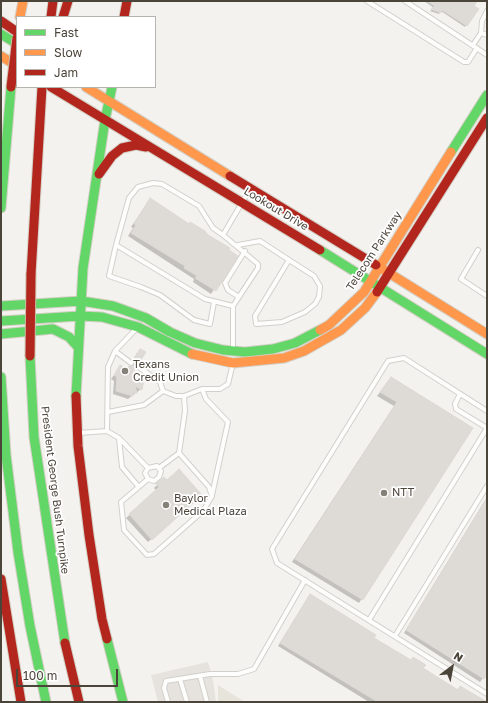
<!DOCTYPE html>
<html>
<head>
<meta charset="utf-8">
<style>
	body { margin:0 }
	#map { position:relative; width:488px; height:703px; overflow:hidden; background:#f4f2ee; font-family:"Golos Text",sans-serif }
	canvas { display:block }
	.frame { position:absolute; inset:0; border:2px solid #4b4439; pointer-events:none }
	.legend { position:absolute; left:16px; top:16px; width:140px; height:72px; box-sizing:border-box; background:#fff; border:1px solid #b7b4b0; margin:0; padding:5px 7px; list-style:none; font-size:12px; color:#4b4439 }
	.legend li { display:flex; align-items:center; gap:8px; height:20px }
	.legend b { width:20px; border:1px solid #b7b4b0 }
	.north { position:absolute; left:432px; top:647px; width:40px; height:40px; -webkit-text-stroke:3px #fff; paint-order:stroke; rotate:32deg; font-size:11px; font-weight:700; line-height:16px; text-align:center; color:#4b4439 }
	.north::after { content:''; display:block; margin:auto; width:14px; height:18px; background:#4b4439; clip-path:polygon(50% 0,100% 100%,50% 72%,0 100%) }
	.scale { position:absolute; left:16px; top:669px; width:102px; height:18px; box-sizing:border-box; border:2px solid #4b4439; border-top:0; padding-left:5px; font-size:12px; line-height:14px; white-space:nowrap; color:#4b4439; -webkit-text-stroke:3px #fff; paint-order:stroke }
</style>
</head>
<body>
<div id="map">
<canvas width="488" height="703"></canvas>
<div class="frame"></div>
<ul class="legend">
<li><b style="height:5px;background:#63d668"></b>Fast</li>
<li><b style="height:5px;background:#ff974d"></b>Slow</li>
<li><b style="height:5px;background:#b3261e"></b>Jam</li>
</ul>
<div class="north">N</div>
<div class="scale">100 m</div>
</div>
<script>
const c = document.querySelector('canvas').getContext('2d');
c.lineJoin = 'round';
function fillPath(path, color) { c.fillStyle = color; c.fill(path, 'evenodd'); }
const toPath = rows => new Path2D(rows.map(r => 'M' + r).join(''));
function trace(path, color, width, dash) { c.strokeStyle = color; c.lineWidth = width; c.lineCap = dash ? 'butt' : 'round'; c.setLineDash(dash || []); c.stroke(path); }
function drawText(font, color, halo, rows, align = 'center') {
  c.font = font + ' "Golos Text",sans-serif'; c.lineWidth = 3.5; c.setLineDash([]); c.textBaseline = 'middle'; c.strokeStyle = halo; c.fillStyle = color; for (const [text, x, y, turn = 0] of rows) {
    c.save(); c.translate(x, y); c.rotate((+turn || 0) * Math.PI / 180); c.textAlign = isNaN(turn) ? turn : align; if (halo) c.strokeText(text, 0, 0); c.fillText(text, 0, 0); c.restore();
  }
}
const residential = toPath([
	[218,685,245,702,218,702]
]);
const parking = toPath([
	[208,662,213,680,216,702,158,702,151,675]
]);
const shadow = toPath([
	[424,1,476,1,465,27,441,11,439,14,430,11,434,8],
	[150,199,236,256,211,294,193,282,194,279,128,236,133,228,131,227],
	[137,353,138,362,133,366,130,380,141,389,128,399,113,394,114,381,111,379,121,366,127,370,131,367,130,364],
	[391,378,471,428,359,603,292,562,394,406,377,396],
	[164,478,167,482,198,498,148,542,126,518,157,491,154,488],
	[487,497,487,673,480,682,404,633],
	[310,595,373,638,457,690,460,687,485,702,369,702,278,646]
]);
const building = toPath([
	[427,1,477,1,474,6,479,9,467,26,442,10,441,13,431,9,435,6,427,1],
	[150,198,189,224,190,222,205,231,208,235,230,248,229,250,238,256,216,291,195,278,197,276,184,268,185,266,131,233,136,225,134,224,150,198],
	[140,349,146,352,139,363,134,364,133,360,140,349],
	[120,365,127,369,129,366,134,365,135,369,132,373,135,374,132,379,144,380,142,390,135,386,137,393,133,393,133,396,116,391,117,377,114,375,120,365],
	[391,377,473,428,363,600,295,559,397,402,380,392,391,377],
	[179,469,202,495,152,540,129,514,159,487,156,484,164,477,167,480,179,469],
	[487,498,487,675,484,679,406,630,487,498],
	[310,594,376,635,374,638,411,660,413,657,426,665,423,668,458,690,460,686,487,702,378,702,280,643,310,594]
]);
const lane = toPath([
	[367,1,464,62,468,62,477,48],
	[405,1,487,55],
	[481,33,482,21,487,11],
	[473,45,481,33,487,35],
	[223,235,213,228,199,206,162,184,153,183,138,187,129,198,116,245,205,299,233,306],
	[116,245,109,276,141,287,160,295,194,320,210,324,214,302],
	[238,245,260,241,289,260,314,276,320,286,319,297,315,304,305,312,282,322,256,324,255,316,289,260],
	[478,250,461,279,487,296],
	[239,297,228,290,225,283,245,251],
	[137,328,115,351,108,367,107,431,119,438,148,468,145,473,148,479,154,481,159,477,161,471,157,466,148,468],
	[233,349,233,306,258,268,258,264,223,235,250,189],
	[115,351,131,363],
	[137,366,160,382,163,391],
	[202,389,206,399,228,422,212,495],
	[460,394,455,404,456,409,487,428],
	[487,411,404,358,388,361,272,549,277,563,487,694],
	[108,412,144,405,163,391,176,396,184,396,202,389,220,389,228,384,233,363],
	[78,433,107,431],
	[119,439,122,467,138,486],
	[179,453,185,411,184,396],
	[148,479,121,502,124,530,147,555,154,554,203,511,212,496,209,487,179,453,159,468],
	[369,620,487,428],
	[395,636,487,486],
	[200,676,207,702],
	[180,679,187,702],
	[168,702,164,688,166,681,210,674,238,674,254,669,305,580]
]);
const fast = toPath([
	[1,34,17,44],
	[451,152,487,95],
	[1,208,11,87],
	[320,250,487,354],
	[1,306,81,301,113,306,146,318,170,332,195,343,223,350,245,352,273,349,295,343,320,330],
	[1,321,80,316,102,317,138,327,192,354],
	[1,334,53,329,69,337,77,346],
	[30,356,34,437,65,643],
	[1,377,6,455,18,552,30,626,46,702],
	[76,396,83,268,105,120,112,87],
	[107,639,123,702]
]);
const slow = toPath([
	[20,17,23,1],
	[1,56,17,66],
	[86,87,230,176],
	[376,265,487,334],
	[320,330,329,325,364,292,451,152],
	[192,354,233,363,284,358,304,351,341,330,365,308,377,292]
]);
const jam = toPath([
	[51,17,53,1],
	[63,17,68,1],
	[124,17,127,1],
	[1,21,17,32],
	[51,87,320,250],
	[99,174,112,156,122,148,136,145,146,147],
	[230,176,376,265],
	[31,274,42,87],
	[377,292,487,118],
	[76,396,78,446,89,535,102,619,107,639],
	[1,579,21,702],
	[65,643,79,702]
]);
const jamBridge = toPath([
	[11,87,17,38],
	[30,356,31,274]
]);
const markers = [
	[125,371,4,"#868178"],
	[384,493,4,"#868178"],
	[166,505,4,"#868178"]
];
const streetNames = [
	["Lookout Drive",276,209,31],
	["Telecom Parkway",374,251,-57],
	["President George Bush Turnpike",55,490,83]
];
const poiNames = [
	["Texans",133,365],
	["Credit Union",133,378],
	["NTT",392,493],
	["Baylor",174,499],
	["Medical Plaza",174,512]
];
fillPath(residential, '#e7e4dc');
fillPath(parking, '#e6e3df');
fillPath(shadow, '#0003');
fillPath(building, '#dedbd6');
trace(building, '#dcd9d4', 1);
trace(lane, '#d2d0cb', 6);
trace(fast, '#d3cfc5', 11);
trace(slow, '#d3cfc5', 11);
trace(jam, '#d3cfc5', 11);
trace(lane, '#fdfdfc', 4);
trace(fast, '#63d668', 9);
trace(slow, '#ff974d', 9);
trace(jam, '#b3261e', 9);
trace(jamBridge, '#ccbfa9', 11, []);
trace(jamBridge, '#b3261e', 9);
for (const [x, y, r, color] of markers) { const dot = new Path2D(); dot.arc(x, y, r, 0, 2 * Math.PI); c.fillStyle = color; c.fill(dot); trace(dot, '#fff', 1.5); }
drawText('11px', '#4b4439', '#fff', streetNames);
drawText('11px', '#4b4439', '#fff', poiNames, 'left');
</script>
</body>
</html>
